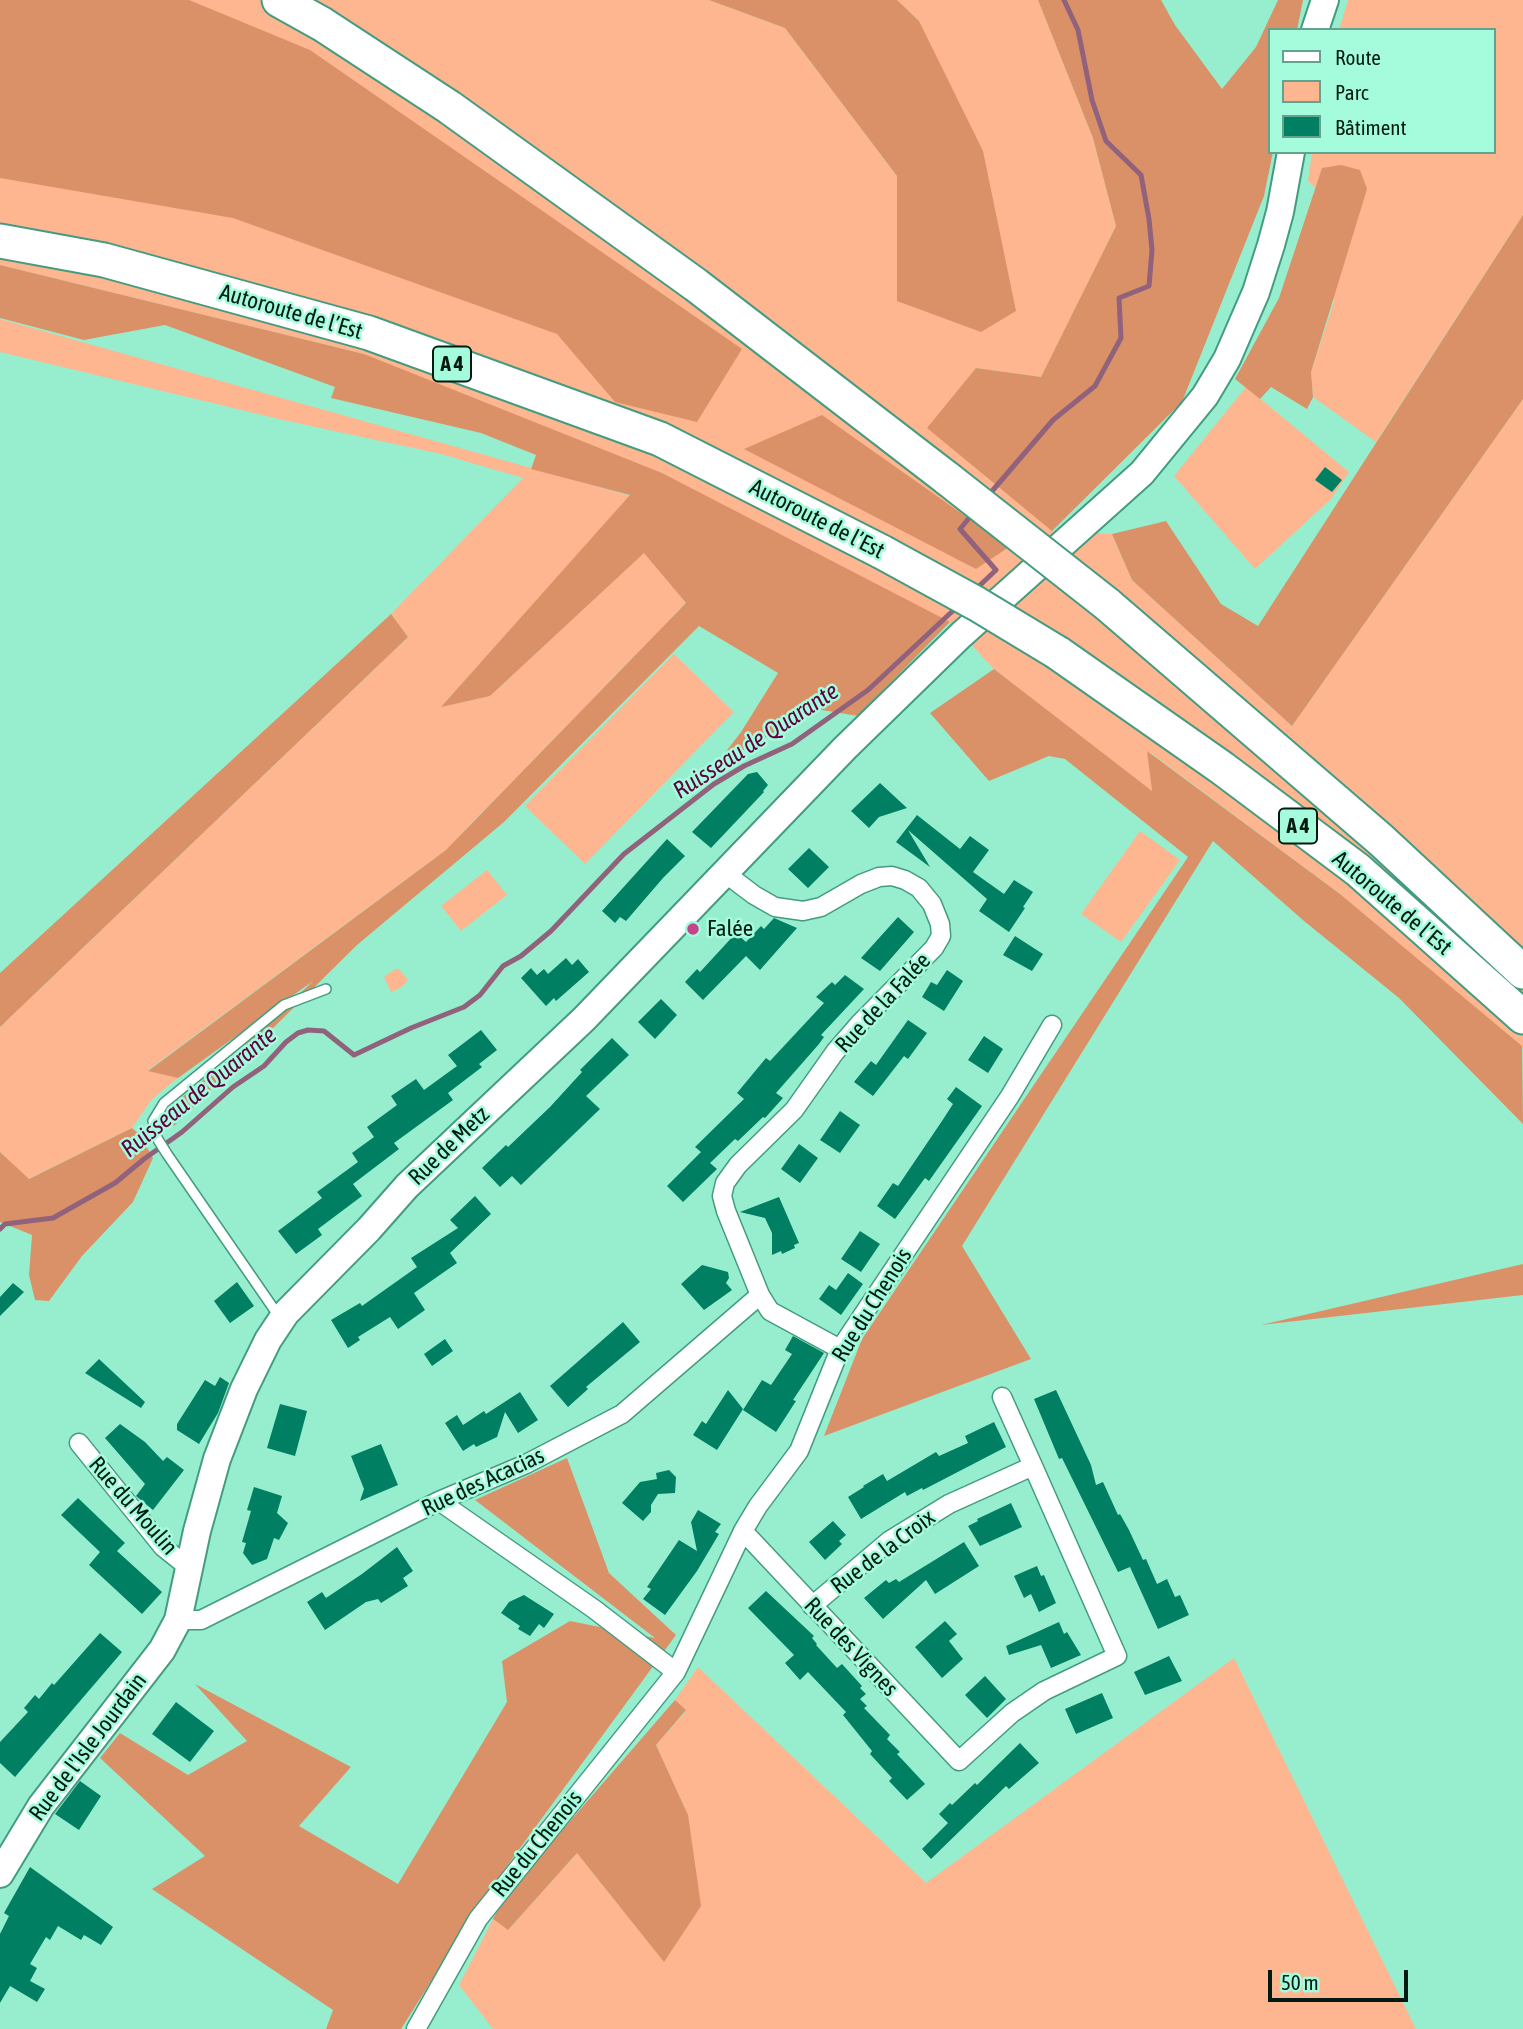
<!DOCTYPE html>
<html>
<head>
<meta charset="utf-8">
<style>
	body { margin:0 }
	#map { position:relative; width:1523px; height:2029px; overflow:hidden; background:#97eecf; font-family:"Asap Condensed",sans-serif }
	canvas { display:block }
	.legend { position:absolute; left:1268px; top:28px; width:228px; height:126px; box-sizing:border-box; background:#a4fcdc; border:2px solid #63a28c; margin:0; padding:9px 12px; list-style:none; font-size:21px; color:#011b13 }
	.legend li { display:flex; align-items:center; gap:14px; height:35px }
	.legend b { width:35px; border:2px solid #63a28c }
	.scale { position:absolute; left:1268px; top:1970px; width:140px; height:32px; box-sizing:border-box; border:4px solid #011b13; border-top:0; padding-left:9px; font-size:21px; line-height:24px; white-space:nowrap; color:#011b13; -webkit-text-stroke:5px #a4fcdc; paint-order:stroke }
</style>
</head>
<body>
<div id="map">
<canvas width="1523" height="2029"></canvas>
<ul class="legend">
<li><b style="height:9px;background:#fff"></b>Route</li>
<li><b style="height:19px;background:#fdb68f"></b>Parc</li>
<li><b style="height:19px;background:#017f62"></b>Bâtiment</li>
</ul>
<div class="scale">50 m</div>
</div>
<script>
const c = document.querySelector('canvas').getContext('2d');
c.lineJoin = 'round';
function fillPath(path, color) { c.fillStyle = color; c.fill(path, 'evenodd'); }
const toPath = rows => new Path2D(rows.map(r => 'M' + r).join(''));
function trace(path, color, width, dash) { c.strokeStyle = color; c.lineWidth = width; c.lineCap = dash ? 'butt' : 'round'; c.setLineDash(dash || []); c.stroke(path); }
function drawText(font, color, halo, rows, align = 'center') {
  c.font = font + ' "Asap Condensed",sans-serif'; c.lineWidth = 5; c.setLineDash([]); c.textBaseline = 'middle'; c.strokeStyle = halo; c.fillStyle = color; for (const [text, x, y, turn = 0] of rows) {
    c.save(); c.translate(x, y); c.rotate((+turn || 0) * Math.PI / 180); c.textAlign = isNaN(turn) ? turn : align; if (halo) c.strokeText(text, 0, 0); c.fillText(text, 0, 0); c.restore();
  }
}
const green = toPath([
	[0,0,709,0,785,28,897,176,897,301,919,21,897,0,1038,0,1093,138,1116,226,1041,377,976,368,1052,531,1112,534,1132,580,1292,726,1523,399,1523,1048,1340,894,1148,751,1152,792,994,669,950,622,364,354,0,265],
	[1348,0,1523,0,1523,215,1376,442,1313,397,1311,372,1334,302,1322,168,1316,188,1308,181,1312,152,1493,152,1493,30,1339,30],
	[0,319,631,496,442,706,490,696,644,552,686,603,446,850,148,1070,178,1078,152,1099,132,1128,28,1179,0,1152,0,1027,408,637,391,614,523,478,441,454,283,420,0,352],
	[1246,387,1349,472,1331,499,1255,569,1174,476],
	[674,654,734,712,585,864,525,806],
	[1140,831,1180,860,1121,942,1081,914],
	[487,870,507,895,461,931,441,906],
	[395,969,399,969,408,980,402,987,391,992,384,977],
	[1234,1658,1416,2029,493,2029,459,1985,493,1919,508,1930,577,1853,664,1961,688,1815,656,1745,686,1711,675,1700,698,1667,926,1883]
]);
const forest = toPath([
	[0,0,189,0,310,50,742,349,697,422,615,402,557,334,233,218,0,178],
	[709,0,897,0,919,21,983,151,1016,311,981,332,897,301,897,176,785,28],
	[1038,0,1161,0,1175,25,1222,89,1256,47,1278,0,1303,0,1297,30,1269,30,1269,152,1273,152,1264,196,1182,402,1052,531,927,428,976,368,1041,377,1116,226,1093,138],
	[1341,165,1360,170,1367,189,1311,372,1313,397,1307,409,1271,387,1260,399,1235,379,1279,298,1322,168],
	[1523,215,1523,399,1292,726,1132,580,1112,534,1166,521,1221,604,1258,626],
	[0,265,364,354,662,473,950,622,858,716,816,709,715,766,741,732,778,673,699,626,504,822,357,945,174,1126,159,1116,239,1051,313,981,178,1078,148,1071,446,850,686,603,644,553,490,696,441,707,630,495,531,469,536,455,481,433,331,398,335,387,165,325,84,340,0,318],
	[822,415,1009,547,976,569,744,449],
	[391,614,408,637,0,1027,0,973],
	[994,669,1152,791,1147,751,1340,894,1522,1046,1523,1124,1399,998,1304,921,1213,841,962,1246,1031,1359,824,1436,862,1339,1188,857,1065,759,1049,756,989,781,930,713],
	[132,1128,140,1135,153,1158,133,1202,82,1256,49,1301,35,1300,29,1275,32,1235,0,1222,0,1152,29,1179],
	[1523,1264,1523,1295,1261,1325],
	[567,1458,609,1573,676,1635,485,1896,401,2029,326,2029,333,2010,152,1889,205,1856,100,1758,120,1733,188,1775,247,1741,195,1684,351,1767,299,1826,398,1884,507,1702,502,1661,570,1621,655,1638,475,1500],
	[675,1700,686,1710,656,1745,688,1815,701,1906,664,1962,577,1853,508,1930,493,1919,505,1896]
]);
const stream = toPath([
	[987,497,1053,420,1095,386,1121,338,1119,298,1149,286,1152,250,1149,219,1141,175,1106,141,1092,100,1078,30,1064,0],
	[974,512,960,529,996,570,975,590],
	[0,1229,5,1224,53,1218,115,1183,144,1159,182,1132,233,1087,264,1066,286,1042,298,1033,308,1030,324,1031,354,1055,411,1028,464,1007,480,995,503,966,521,956,551,931,624,854,714,784,744,766,792,744,868,690,958,606]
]);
const building = toPath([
	[1325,467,1342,480,1332,492,1315,480],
	[757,772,768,785,763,791,764,792,711,848,692,832,748,774],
	[880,783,907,808,879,817,869,828,851,811],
	[917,815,960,849,970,836,989,850,973,872,1004,894,1014,880,1033,892,1023,907,1025,908,1009,932,979,911,987,899,908,830,930,867,896,842],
	[667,839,685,856,663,878,626,921,620,917,615,923,602,911],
	[809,848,829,867,808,888,788,869],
	[898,917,914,932,880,971,861,958],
	[774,918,797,928,760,970,746,956,703,1000,685,982,697,969,700,972,736,933,746,942,761,926,764,929],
	[1015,936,1043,954,1032,971,1003,955],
	[566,958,572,965,578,959,589,972,556,1001,554,998,546,1006,521,978,531,968,537,975,544,969,548,974],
	[947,970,963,981,944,1011,922,997,931,982,937,985],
	[845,975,864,989,821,1035,824,1037,819,1044,776,1093,783,1098,765,1118,763,1117,738,1141,735,1139,710,1163,717,1169,683,1202,667,1186,701,1152,695,1147,744,1099,737,1093,766,1058,770,1061,824,1003,816,997,832,982,835,985],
	[661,999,677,1015,655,1039,638,1022],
	[908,1020,927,1033,908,1059,904,1056,873,1096,854,1082,871,1061,876,1065],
	[481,1030,497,1050,479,1064,482,1067,448,1093,453,1100,394,1143,399,1149,353,1184,362,1196,318,1229,322,1235,296,1254,278,1231,322,1198,317,1192,358,1162,352,1153,374,1137,367,1127,397,1105,391,1096,416,1079,424,1090,457,1066,448,1055],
	[984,1036,1003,1049,988,1073,968,1060],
	[612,1038,629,1055,586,1096,600,1109,521,1185,512,1176,500,1187,482,1168,506,1145,508,1147,550,1107,582,1072,580,1070],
	[956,1087,982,1106,929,1181,925,1178,895,1219,877,1206,893,1183,898,1186,942,1121,953,1104,947,1099],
	[840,1111,860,1125,840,1153,820,1140],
	[799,1144,818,1158,800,1183,781,1169],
	[475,1196,491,1214,450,1253,457,1263,414,1293,425,1310,398,1329,390,1317,358,1337,360,1340,348,1348,331,1320,360,1303,362,1306,417,1267,411,1258,458,1228,450,1220],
	[779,1197,799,1243,794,1245,795,1248,782,1254,781,1251,772,1255,772,1233,765,1218,740,1212],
	[860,1231,880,1244,861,1272,841,1259],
	[702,1265,728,1272,729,1278,726,1283,732,1290,704,1310,681,1284],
	[848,1273,863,1284,841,1315,819,1299,829,1285,836,1290],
	[237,1282,254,1306,230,1323,214,1301],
	[13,1283,24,1292,0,1316,0,1297],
	[623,1322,640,1342,586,1387,588,1389,568,1407,550,1386],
	[793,1336,824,1353,793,1400,796,1401,776,1432,743,1410,762,1380,771,1385,792,1354,785,1350],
	[445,1339,453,1351,432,1366,424,1354],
	[99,1359,145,1402,141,1408,85,1373],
	[220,1377,229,1383,218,1413,199,1444,177,1430,177,1424,205,1380,215,1386],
	[728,1390,743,1409,717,1450,693,1435,702,1421,706,1424],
	[1056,1390,1091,1465,1096,1485,1103,1482,1118,1515,1120,1514,1129,1530,1143,1560,1146,1559,1157,1584,1167,1579,1175,1597,1180,1595,1189,1615,1158,1629,1130,1567,1118,1572,1062,1458,1059,1459,1034,1399],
	[520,1392,538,1420,518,1433,505,1412,497,1437,476,1447,474,1444,463,1451,445,1423,457,1415,463,1425,484,1411,486,1414],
	[280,1404,307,1411,295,1456,267,1448],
	[994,1422,1006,1447,923,1490,922,1488,907,1496,905,1492,861,1519,848,1497,864,1487,863,1486,883,1474,887,1481,936,1452,939,1456,968,1443,965,1436],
	[120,1424,145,1442,163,1461,167,1457,184,1470,153,1510,136,1496,145,1484,105,1438],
	[381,1444,398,1485,360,1501,364,1489,351,1456],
	[669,1470,676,1477,675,1493,658,1494,651,1505,651,1512,643,1521,622,1503,640,1482,657,1479,656,1473],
	[254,1487,282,1496,277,1513,288,1523,279,1540,274,1538,267,1559,252,1565,243,1553,246,1543,242,1542,251,1511,247,1510],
	[78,1498,125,1543,117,1551,162,1592,142,1614,89,1565,100,1552,61,1515],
	[1011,1503,1022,1527,980,1546,968,1526,978,1521,977,1519],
	[698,1510,721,1524,715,1532,719,1534,697,1571,665,1615,643,1599,651,1589,647,1587,679,1540,697,1551,691,1522],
	[833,1521,846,1535,839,1541,842,1544,825,1560,809,1542],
	[964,1542,979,1566,935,1594,926,1580,883,1619,864,1598,886,1580,889,1583,896,1579,899,1582],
	[397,1547,413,1571,403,1578,408,1586,381,1603,378,1599,366,1602,325,1630,307,1602,322,1592,326,1598,362,1574],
	[1037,1566,1041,1576,1044,1575,1056,1603,1039,1612,1031,1594,1024,1598,1014,1576],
	[766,1591,814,1636,812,1638,817,1644,816,1645,837,1668,842,1664,862,1686,860,1688,866,1694,860,1699,867,1706,864,1708,890,1735,887,1739,900,1752,897,1754,925,1784,907,1800,889,1781,892,1778,870,1754,872,1751,843,1715,846,1712,808,1672,800,1680,785,1663,794,1655,748,1608],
	[524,1595,554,1614,544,1628,539,1624,530,1636,518,1629,520,1626,501,1613,509,1602],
	[945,1621,957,1634,949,1641,963,1659,942,1678,915,1647],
	[1059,1622,1064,1634,1067,1632,1081,1655,1051,1668,1041,1645,1009,1655,1006,1646],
	[100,1633,122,1652,15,1777,0,1763,0,1742,28,1712,24,1708,35,1695,39,1699,52,1683,54,1685],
	[1169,1656,1182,1681,1145,1695,1134,1672],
	[985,1676,1006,1699,987,1718,965,1695],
	[1102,1693,1113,1718,1076,1734,1065,1709],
	[176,1702,214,1731,190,1762,152,1734],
	[1020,1743,1039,1763,1009,1789,1006,1786,931,1859,922,1849,948,1823,939,1814,950,1803,952,1805,975,1783,977,1785],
	[80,1781,101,1796,79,1830,55,1814],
	[30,1867,113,1927,101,1945,84,1935,81,1940,58,1926,50,1940,46,1937,30,1964,37,1968,30,1981,45,1989,37,2002,10,1986,0,2003,0,1934,9,1916,4,1913]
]);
const lane = toPath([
	[278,1315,167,1154,157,1138,153,1121,164,1103,284,1005,326,989]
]);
const street = toPath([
	[725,873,754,895,775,907,803,911,821,907,861,884,879,877,892,876,905,880,919,888,932,904,940,924,941,936,934,948,861,1022,835,1052,794,1110,738,1165,725,1183,722,1196,726,1211,760,1295,770,1311,840,1349],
	[79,1443,163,1547,188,1567],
	[439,1501,594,1609,676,1672,743,1531,758,1506,799,1451,840,1349,1010,1096,1052,1025],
	[743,1531,959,1761,1012,1713,1044,1691,1117,1656,1033,1466],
	[812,1606,889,1541,949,1504,1033,1466,1002,1397],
	[178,1620,201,1620,439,1501,526,1464,622,1414,760,1295],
	[416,2029,478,1919,676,1672]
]);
const secondary = toPath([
	[1315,30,1325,0],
	[0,1874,41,1806,162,1650,178,1620,197,1531,217,1459,244,1389,268,1340,286,1313,369,1229,407,1186,584,1019,845,748,961,635,1142,473,1205,396,1227,359,1256,292,1271,245,1280,212,1291,152]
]);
const highway = toPath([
	[279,0,322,24,449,107,696,285,948,479],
	[0,241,104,260,369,333,660,439,882,552],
	[1107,604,1381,840,1523,972],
	[1058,653,1222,768,1358,870,1523,1017]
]);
const highwayBridge = toPath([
	[948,479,1107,604],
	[882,552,977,604,1058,653]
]);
const markers = [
	[693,929,7,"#c5438b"]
];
const shields = [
	[452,364,38],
	[1298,826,38]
];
const shieldNames = [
	["A 4",452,364],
	["A 4",1298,826]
];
const streetNames = [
	["Autoroute de l’Est",291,312,16],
	["Autoroute de l’Est",817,519,27],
	["Autoroute de l’Est",1392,903,40],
	["Rue de la Falée",883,1003,-47],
	["Rue de Metz",449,1146,-44],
	["Rue du Chenois",872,1305,-58],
	["Rue des Acacias",483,1482,-25],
	["Rue du Moulin",133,1506,49],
	["Rue de la Croix",883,1552,-37],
	["Rue des Vignes",851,1647,47],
	["Rue de l'Isle Jourdain",88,1747,-53],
	["Rue du Chenois",537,1844,-51]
];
const poiNames = [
	["Falée",707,929]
];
const waterNames = [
	["Ruisseau de Quarante",756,741,-33],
	["Ruisseau de Quarante",199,1092,-39]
];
fillPath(green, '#fdb68f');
fillPath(forest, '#db9168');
trace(stream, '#90627b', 5);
fillPath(building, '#017f62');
trace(lane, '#449c80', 12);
trace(street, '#449c80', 21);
trace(secondary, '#449c80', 30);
trace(highway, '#449c80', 37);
trace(lane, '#fff', 9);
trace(street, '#fff', 18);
trace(secondary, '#fff', 26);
trace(highway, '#fff', 33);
trace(highwayBridge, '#449c80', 37, []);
trace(highwayBridge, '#fff', 33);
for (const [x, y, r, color] of markers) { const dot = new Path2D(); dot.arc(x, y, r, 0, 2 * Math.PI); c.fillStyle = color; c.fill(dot); trace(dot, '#a4fcdc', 2.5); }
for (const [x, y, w] of shields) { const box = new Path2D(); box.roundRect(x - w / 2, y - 17.5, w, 35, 5); c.fillStyle = '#a4fcdc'; c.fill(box); trace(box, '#011b13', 2); }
drawText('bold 21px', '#011b13', null, shieldNames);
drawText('23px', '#011b13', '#a4fcdc', streetNames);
drawText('23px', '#011b13', '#a4fcdc', poiNames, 'left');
drawText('italic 24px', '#61003e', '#a4fcdc', waterNames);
</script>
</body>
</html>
